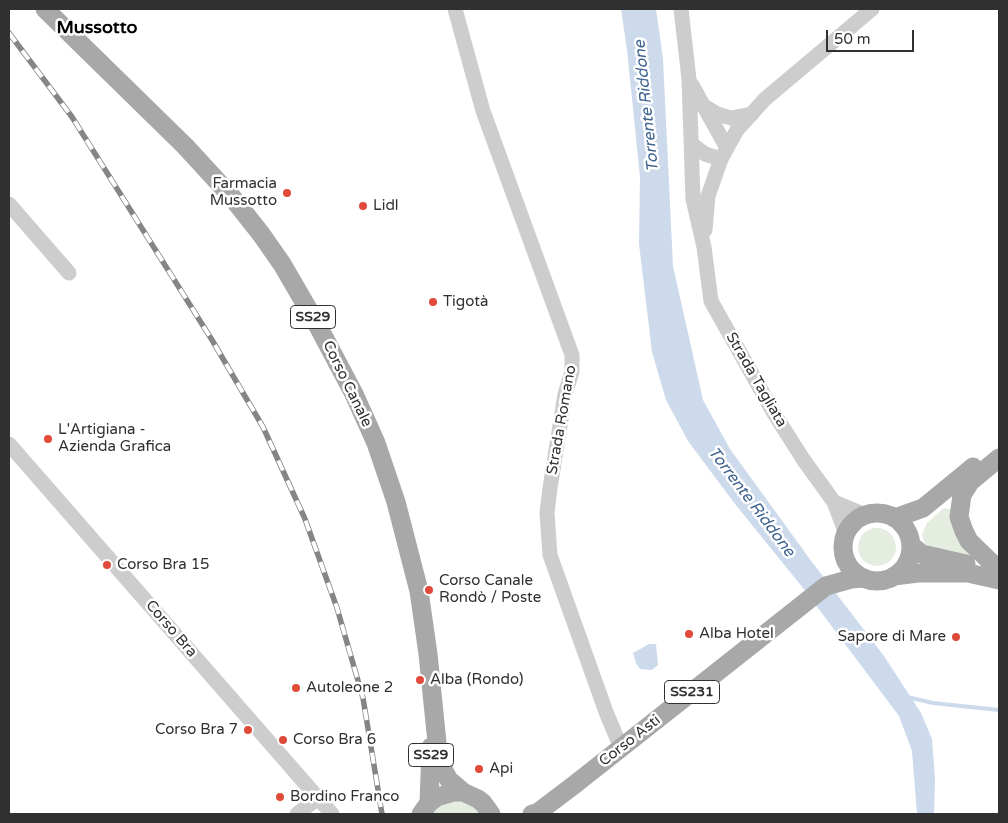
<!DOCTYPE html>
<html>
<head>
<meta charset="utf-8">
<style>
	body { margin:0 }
	#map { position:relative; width:1008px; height:823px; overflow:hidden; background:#fff; font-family:"Varela Round",sans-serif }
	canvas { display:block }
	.frame { position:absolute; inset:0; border:10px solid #303030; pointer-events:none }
	.scale { position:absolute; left:826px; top:30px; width:88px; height:22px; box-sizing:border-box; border:2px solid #303030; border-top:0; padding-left:6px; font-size:15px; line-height:18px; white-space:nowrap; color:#303030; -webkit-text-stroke:4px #fff; paint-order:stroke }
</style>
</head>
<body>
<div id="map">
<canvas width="1008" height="823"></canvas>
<div class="frame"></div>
<div class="scale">50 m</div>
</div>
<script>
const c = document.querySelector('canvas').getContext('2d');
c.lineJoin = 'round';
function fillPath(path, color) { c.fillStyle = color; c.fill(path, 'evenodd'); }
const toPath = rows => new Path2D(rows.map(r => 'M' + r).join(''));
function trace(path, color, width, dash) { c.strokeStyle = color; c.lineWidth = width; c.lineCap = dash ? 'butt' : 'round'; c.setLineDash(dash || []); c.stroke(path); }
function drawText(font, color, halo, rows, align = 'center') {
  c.font = font + ' "Varela Round",sans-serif'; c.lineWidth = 5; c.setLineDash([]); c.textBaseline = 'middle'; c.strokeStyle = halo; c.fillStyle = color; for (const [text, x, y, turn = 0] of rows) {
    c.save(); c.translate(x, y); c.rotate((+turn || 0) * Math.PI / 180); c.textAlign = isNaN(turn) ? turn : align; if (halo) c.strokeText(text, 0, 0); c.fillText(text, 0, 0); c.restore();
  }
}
const green = toPath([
	[944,508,955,510,979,559,948,556,928,546,924,542,922,534,927,523],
	'858 547a19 19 0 1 1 38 0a19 19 0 1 1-38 0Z',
	[446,800,467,800,484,814,429,814]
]);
const water = toPath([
	[621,9,656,9,663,59,673,266,703,400,730,449,809,558,884,656,921,713,932,739,935,779,934,814,917,814,912,751,899,716,803,588,735,504,688,441,666,400,652,352,639,244,640,177,627,50],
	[649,644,656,644,658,665,652,670,640,669,636,663,633,653]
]);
const stream = toPath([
	[907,697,933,703,999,710]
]);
const minor = toPath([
	[455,9,483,111,572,355,572,372,565,394,550,488,547,513,550,555,606,712,621,748],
	[681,9,689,79,693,199,704,247,711,301,775,415,803,459,834,502,846,534],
	[692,85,727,148],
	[704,106,717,114,731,118,752,114],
	[693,145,705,154,721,159],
	[9,204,69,273],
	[705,230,708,196,721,159,737,130,765,99,872,9],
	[9,444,332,814],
	[834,502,865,515],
	[297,814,318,798]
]);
const major = toPath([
	[45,9,185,146,231,196,261,234,282,264,318,326,354,394,376,443,396,502,419,591,428,654,439,762,449,780,463,792],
	[999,458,970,482,962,495,959,517,964,531,969,541,999,570],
	'843 547a34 34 0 1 1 68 0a34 34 0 1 1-68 0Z',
	[895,518,923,508,973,467],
	[911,545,922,554,966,564],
	[894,576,918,573,968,573,999,580],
	[429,803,431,747],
	[421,814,429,803,437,797,454,792,463,792,478,799,483,803,491,814],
	[532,814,537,813,574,785,826,586,851,579,864,578]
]);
const rail = toPath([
	[9,33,72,117,212,340,263,427,305,519,337,608,363,698,382,814]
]);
const markers = [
	[287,193,5,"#e04a3a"],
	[363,206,5,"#e04a3a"],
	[433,302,5,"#e04a3a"],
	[48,439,5,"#e04a3a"],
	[107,565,5,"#e04a3a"],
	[429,590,5,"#e04a3a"],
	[689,634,5,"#e04a3a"],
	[956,637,5,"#e04a3a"],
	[420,680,5,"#e04a3a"],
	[296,688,5,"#e04a3a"],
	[248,730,5,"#e04a3a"],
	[283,740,5,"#e04a3a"],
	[479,769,5,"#e04a3a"],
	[280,797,5,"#e04a3a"]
];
const shields = [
	[313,317,45],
	[692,692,55],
	[431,755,45]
];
const shieldNames = [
	["SS29",313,317],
	["SS231",692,692],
	["SS29",431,755]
];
const poiNames = [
	["Farmacia",277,184,"right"],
	["Mussotto",277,201,"right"],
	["Lidl",373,206],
	["Tigotà",443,302],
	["L'Artigiana -",58,430],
	["Azienda Grafica",58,447],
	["Corso Bra 15",117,565],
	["Corso Canale",439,581],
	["Rondò / Poste",439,598],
	["Alba Hotel",699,634],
	["Sapore di Mare",946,637,"right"],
	["Alba (Rondo)",430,680],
	["Autoleone 2",306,688],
	["Corso Bra 7",238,730,"right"],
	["Corso Bra 6",293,740],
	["Api",489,769],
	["Bordino Franco",290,797]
];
const streetNames = [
	["Strada Tagliata",756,380,60],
	["Corso Canale",347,384,64],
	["Strada Romano",562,420,-80],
	["Corso Bra",171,629,49],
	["Corso Asti",630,741,-38]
];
const waterNames = [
	["Torrente Riddone",647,106,-96],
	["Torrente Riddone",751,502,53]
];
const quarterNames = [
	["Mussotto",97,28]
];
fillPath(green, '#e4eddf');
fillPath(water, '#ccdaec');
trace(stream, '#ccdaec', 4);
trace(minor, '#cdcdcd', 15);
trace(major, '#a8a8a8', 19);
trace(rail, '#858585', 5.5);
trace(rail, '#fff', 4, [11]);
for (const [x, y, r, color] of markers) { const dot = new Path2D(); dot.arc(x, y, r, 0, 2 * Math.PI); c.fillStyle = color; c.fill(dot); trace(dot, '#fff', 2); }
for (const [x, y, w] of shields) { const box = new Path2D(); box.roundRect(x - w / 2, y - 11.5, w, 23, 4); c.fillStyle = '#fff'; c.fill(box); trace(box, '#303030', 1); }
drawText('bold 14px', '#303030', null, shieldNames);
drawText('15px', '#303030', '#fff', poiNames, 'left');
drawText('15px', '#303030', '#fff', streetNames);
drawText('italic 16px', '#406490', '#fff', waterNames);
drawText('bold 18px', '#000', '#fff', quarterNames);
</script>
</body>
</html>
